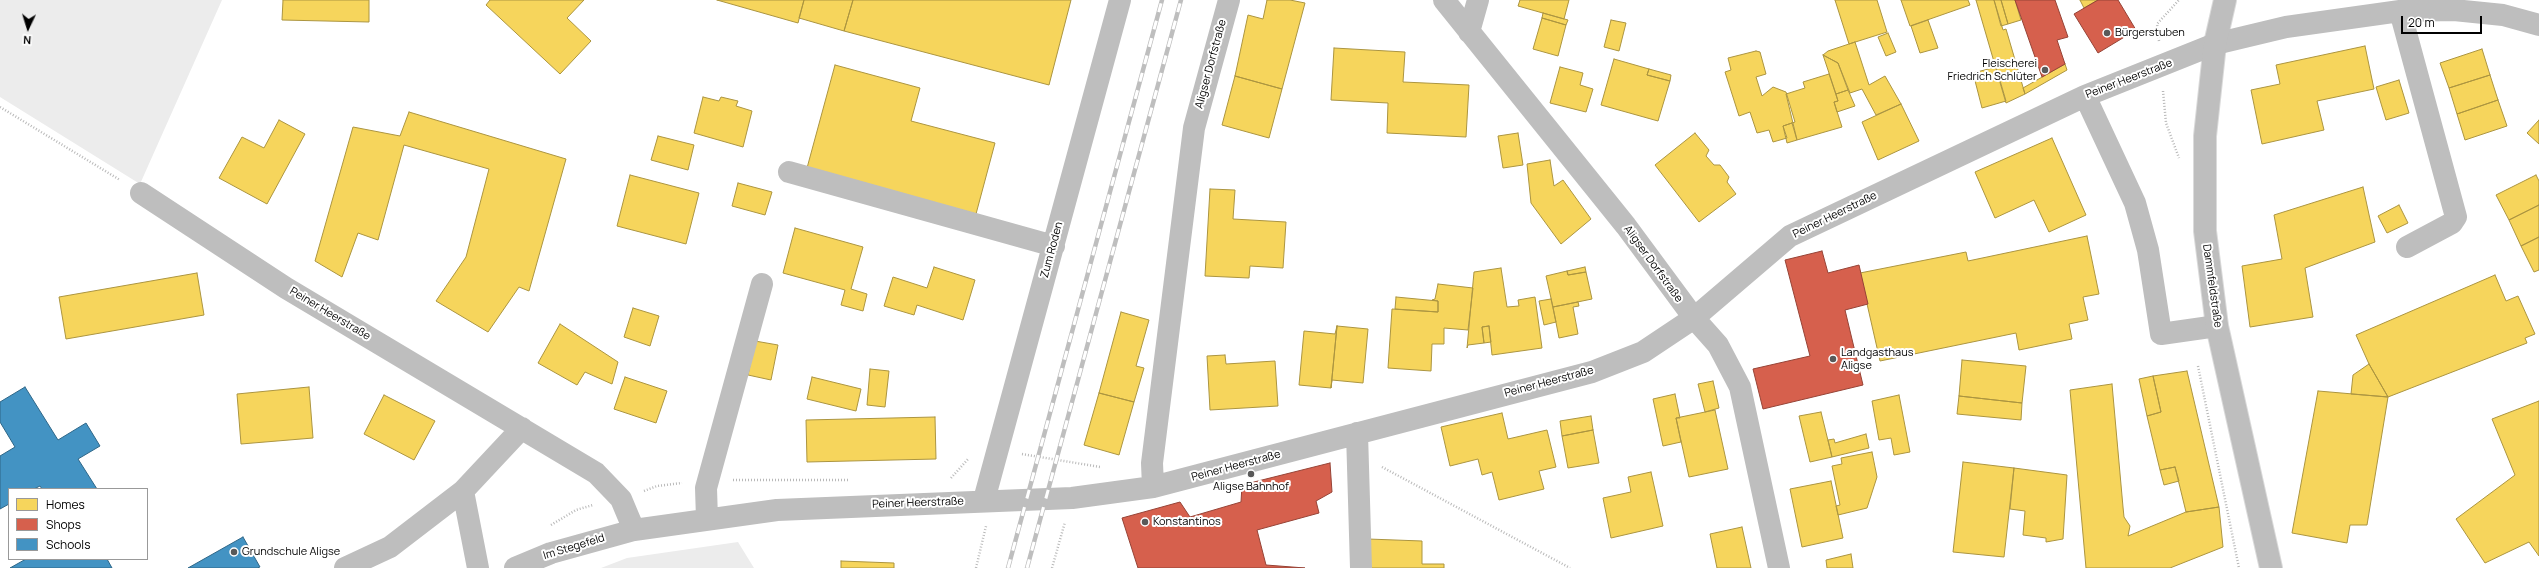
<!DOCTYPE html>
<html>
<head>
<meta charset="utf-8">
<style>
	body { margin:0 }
	#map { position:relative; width:2539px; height:568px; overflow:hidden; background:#fff; font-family:Manrope,sans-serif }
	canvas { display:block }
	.legend { position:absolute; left:8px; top:488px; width:140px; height:72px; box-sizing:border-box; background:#fff; border:1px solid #999; margin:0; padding:5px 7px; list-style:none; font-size:12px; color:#000 }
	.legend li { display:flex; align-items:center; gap:8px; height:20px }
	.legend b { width:20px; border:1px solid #999 }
	.north { position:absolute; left:8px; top:8px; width:40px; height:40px; -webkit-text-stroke:3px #fff; paint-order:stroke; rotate:184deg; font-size:11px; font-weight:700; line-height:16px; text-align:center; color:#000 }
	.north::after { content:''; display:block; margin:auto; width:14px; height:18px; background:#000; clip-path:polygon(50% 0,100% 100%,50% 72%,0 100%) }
	.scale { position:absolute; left:2401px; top:16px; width:81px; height:18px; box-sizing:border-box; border:2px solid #000; border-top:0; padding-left:5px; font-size:12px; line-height:14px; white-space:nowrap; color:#000; -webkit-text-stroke:3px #fff; paint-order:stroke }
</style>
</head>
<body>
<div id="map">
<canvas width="2539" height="568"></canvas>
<ul class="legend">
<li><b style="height:11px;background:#f6d55c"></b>Homes</li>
<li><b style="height:11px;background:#d6604d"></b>Shops</li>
<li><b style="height:11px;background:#4393c3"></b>Schools</li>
</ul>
<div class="north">N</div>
<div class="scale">20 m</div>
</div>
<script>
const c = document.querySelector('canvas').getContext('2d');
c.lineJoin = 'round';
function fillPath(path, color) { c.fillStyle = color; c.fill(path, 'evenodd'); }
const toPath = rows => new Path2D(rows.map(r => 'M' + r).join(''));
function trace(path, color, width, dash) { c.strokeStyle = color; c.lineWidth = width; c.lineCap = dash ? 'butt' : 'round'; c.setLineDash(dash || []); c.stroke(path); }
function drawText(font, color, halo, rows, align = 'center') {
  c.font = font + ' Manrope,sans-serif'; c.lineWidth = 4; c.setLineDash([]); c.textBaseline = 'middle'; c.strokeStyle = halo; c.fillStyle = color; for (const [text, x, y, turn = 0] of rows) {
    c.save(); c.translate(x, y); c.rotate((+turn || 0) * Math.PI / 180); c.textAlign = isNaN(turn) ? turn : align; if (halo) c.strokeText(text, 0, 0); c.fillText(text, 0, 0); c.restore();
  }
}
const green = toPath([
	[0,0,222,0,140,184,0,97],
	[738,542,754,568,601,568,627,558]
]);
const homes = toPath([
	[283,0,369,0,369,22,282,20,283,0],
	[490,0,584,0,567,18,591,41,560,74,486,5,490,0],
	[717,0,804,0,798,23,717,0],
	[804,0,853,0,844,31,799,18,804,0],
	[853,0,1071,0,1049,85,844,31,853,0],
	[1267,0,1290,0,1305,3,1282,89,1235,76,1248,15,1263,19,1267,0],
	[1520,0,1569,0,1564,19,1518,6,1520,0],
	[1835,0,1877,0,1887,32,1849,44,1835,0],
	[1901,0,1968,0,1970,5,1910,26,1901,0],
	[1976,0,1994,0,2003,30,2006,29,2025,94,2006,103,1976,0],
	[1994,0,2001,0,2008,24,2001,26,1994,0],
	[2001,0,2015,0,2021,20,2008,24,2001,0],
	[2080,0,2098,0,2084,8,2080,0],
	[1543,13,1568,20,1566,25,1542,18,1543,13],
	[1542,18,1566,25,1558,56,1533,49,1542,18],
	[1611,20,1626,23,1619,51,1604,47,1611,20],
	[1928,20,1938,48,1920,53,1911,26,1928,20],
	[1888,33,1896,52,1886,56,1878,37,1888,33],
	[1855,42,1869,85,1885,76,1901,104,1876,115,1862,89,1850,93,1838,63,1823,55,1828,51,1855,42],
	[2365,46,2374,89,2317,101,2324,130,2262,144,2251,90,2280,84,2276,65,2365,46],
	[1334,48,1405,52,1403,82,1469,85,1466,137,1387,133,1388,103,1331,100,1334,48],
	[2482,49,2490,75,2449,88,2440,63,2482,49],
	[1756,51,1760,52,1766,74,1756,77,1762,96,1773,87,1786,92,1795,122,1783,126,1787,138,1773,142,1769,130,1757,133,1750,112,1739,116,1725,72,1731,70,1728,58,1756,51],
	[1823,55,1838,63,1848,90,1836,94,1823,55],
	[1614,59,1649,69,1647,75,1670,81,1658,121,1601,105,1614,59],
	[2065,64,2067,70,2025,94,2023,88,2065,64],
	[835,65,920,88,911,121,995,143,976,214,807,168,835,65],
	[1560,67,1583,73,1580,85,1593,89,1586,112,1550,103,1560,67],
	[1996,67,2006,101,1982,108,1973,73,1996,67],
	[1649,69,1671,75,1670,81,1647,75,1649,69],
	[1829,74,1838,101,1834,102,1842,127,1797,140,1786,94,1805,88,1803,82,1829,74],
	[2490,75,2498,100,2457,114,2449,88,2490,75],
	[1235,76,1282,89,1269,138,1222,125,1235,76],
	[2399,80,2409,113,2386,120,2376,87,2399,80],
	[1848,90,1855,106,1837,112,1834,102,1838,101,1836,94,1848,90],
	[703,97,719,101,721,97,738,101,736,106,752,111,743,147,694,133,703,97],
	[2498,100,2507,126,2465,140,2457,114,2498,100],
	[1901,104,1919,141,1878,160,1862,122,1901,104],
	[409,112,566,159,529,291,519,287,488,332,436,301,466,257,489,169,404,145,378,240,358,233,342,277,315,261,353,127,400,136,409,112],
	[279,120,305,134,267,204,219,178,242,137,264,148,279,120],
	[2539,120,2539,144,2527,133,2539,120],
	[1792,123,1797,140,1787,143,1783,126,1792,123],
	[1518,133,1523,165,1503,168,1498,136,1518,133],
	[1695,133,1709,150,1706,156,1714,165,1720,165,1729,177,1727,182,1736,194,1699,222,1655,165,1695,133],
	[658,136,694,145,688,170,651,160,658,136],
	[2052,138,2086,215,2049,232,2034,200,1995,218,1975,172,2052,138],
	[1550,160,1554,186,1563,180,1591,219,1561,244,1531,203,1527,164,1550,160],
	[630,175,699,193,686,244,617,226,630,175],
	[2536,175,2539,181,2539,205,2509,220,2496,195,2536,175],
	[738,183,772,192,765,215,732,206,738,183],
	[2363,187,2375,242,2305,268,2313,317,2250,327,2242,266,2282,259,2274,215,2363,187],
	[1210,189,1235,190,1233,219,1286,222,1283,268,1250,266,1249,278,1205,276,1210,189],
	[2399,205,2408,223,2387,233,2378,216,2399,205],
	[2539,205,2539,237,2521,246,2509,220,2539,205],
	[795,228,863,247,851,289,867,294,863,311,841,305,845,290,783,273,795,228],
	[2087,236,2099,294,2083,297,2088,320,2069,324,2072,339,2019,350,2016,333,1880,361,1860,273,1966,252,1968,261,2087,236],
	[2539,237,2539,270,2534,272,2521,246,2539,237],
	[934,267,975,280,963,320,917,305,914,315,884,306,893,277,927,288,934,267],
	[1585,267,1586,272,1568,275,1567,271,1585,267],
	[1501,268,1507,307,1519,306,1518,300,1535,297,1542,348,1492,355,1489,326,1482,327,1484,343,1468,345,1467,348,1474,272,1501,268],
	[1567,271,1568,275,1586,272,1592,299,1553,307,1546,276,1567,271],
	[197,273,204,315,66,339,59,297,197,273],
	[2495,275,2506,301,2518,296,2535,334,2525,338,2527,343,2388,397,2369,364,2356,335,2495,275],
	[1438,284,1473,288,1468,330,1444,328,1444,344,1432,344,1431,371,1388,368,1392,309,1438,312,1438,301,1432,300,1435,299,1438,284],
	[1396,297,1438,301,1438,312,1395,309,1396,297],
	[1551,299,1556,322,1544,325,1539,301,1551,299],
	[1578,302,1579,306,1573,307,1578,334,1559,338,1553,307,1578,302],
	[633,308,659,316,650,346,624,337,633,308],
	[1121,312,1149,320,1136,366,1144,368,1134,402,1099,393,1121,312],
	[560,324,618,362,612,384,585,372,577,385,538,363,560,324],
	[1337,326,1368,329,1363,383,1332,380,1331,388,1337,326],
	[1337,326,1331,388,1299,385,1304,331,1335,334,1337,326],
	[1489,326,1491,342,1484,343,1482,327,1489,326],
	[755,341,778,345,771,380,748,375,755,341],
	[1225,355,1226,364,1275,361,1278,406,1210,410,1207,356,1225,355],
	[1962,360,2026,366,2022,403,1959,396,1962,360],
	[2369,364,2388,397,2351,394,2353,375,2369,364],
	[870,369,889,371,885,407,867,405,870,369],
	[2187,371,2219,507,2186,512,2175,467,2160,470,2147,416,2161,412,2153,376,2187,371],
	[2153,376,2161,412,2147,416,2139,379,2153,376],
	[625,377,667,391,656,423,614,409,625,377],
	[812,377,861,389,856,411,807,399,812,377],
	[1713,381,1719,408,1705,412,1698,384,1713,381],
	[2112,384,2123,507,2124,517,2130,526,2128,536,2186,512,2219,507,2223,547,2170,568,2086,568,2070,390,2112,384],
	[309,387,313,438,241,444,237,394,309,387],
	[2318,391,2388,397,2367,525,2350,525,2347,543,2292,533,2318,391],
	[1099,393,1134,402,1119,455,1084,445,1099,393],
	[1675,394,1680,418,1676,418,1681,442,1663,446,1653,399,1675,394],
	[384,395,435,421,414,460,364,434,384,395],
	[1899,395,1910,452,1894,455,1891,438,1879,440,1872,401,1899,395],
	[1959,396,2022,403,2021,420,1957,414,1959,396],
	[2539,401,2539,556,2529,542,2485,563,2456,519,2515,475,2492,419,2539,401],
	[1715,410,1728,469,1689,477,1676,418,1715,410],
	[1821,412,1832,457,1810,462,1799,416,1821,412],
	[1502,413,1508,439,1547,430,1556,467,1539,471,1544,489,1499,500,1492,472,1482,475,1478,459,1450,466,1441,427,1502,413],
	[1591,416,1593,430,1562,436,1560,421,1591,416],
	[935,417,936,459,807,462,806,420,935,417],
	[1593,430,1599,463,1568,468,1562,436,1593,430],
	[1866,434,1869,448,1832,457,1828,440,1834,439,1835,443,1866,434],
	[1872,452,1877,477,1867,508,1838,515,1836,506,1840,505,1832,466,1842,464,1841,458,1872,452],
	[1963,462,2014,468,2004,557,1953,552,1963,462],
	[2175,467,2179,481,2164,485,2160,470,2175,467],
	[2014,468,2067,475,2063,539,2046,542,2046,538,2023,535,2025,511,2010,509,2014,468],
	[1651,472,1663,526,1611,538,1603,498,1631,492,1628,477,1651,472],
	[1831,481,1843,538,1802,547,1790,489,1831,481],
	[1742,527,1751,568,1717,568,1710,534,1742,527],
	[1368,539,1422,541,1422,564,1444,564,1444,568,1367,568,1368,539],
	[1851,554,1853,568,1827,568,1826,560,1851,554],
	[841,561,894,563,894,568,841,568,841,561]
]);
const shops = toPath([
	[2015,0,2055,0,2068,37,2057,40,2065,64,2042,77,2015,0],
	[2098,0,2118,0,2136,30,2098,53,2074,14,2098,0],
	[1822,251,1828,273,1859,265,1868,304,1845,310,1863,385,1763,409,1753,369,1810,356,1785,260,1822,251],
	[1330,463,1332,492,1316,501,1319,513,1257,530,1266,565,1305,568,1138,568,1122,518,1180,502,1190,517,1241,502,1242,485,1330,463]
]);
const schools = toPath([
	[25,387,58,440,86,423,100,446,78,459,97,489,42,489,40,486,34,489,9,489,9,504,0,509,0,456,15,447,0,422,0,402,25,387],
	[243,537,260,567,257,568,188,568,243,537],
	[26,559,107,559,112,568,10,568,26,559]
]);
const path = toPath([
	[2159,41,2157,24,2179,0],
	[2163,91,2166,123,2179,158],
	[0,107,120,180],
	[2198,366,2239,568],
	[1022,454,1100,467],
	[1382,467,1570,568],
	[951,478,969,458],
	[733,480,850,480],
	[644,491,657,486,682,483],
	[551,525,576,510,593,505],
	[976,568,986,526],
	[1052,568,1065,522]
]);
const minor = toPath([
	[1444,0,1626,226,1694,318,1718,345,1740,387,1779,568],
	[2400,11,2456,217,2452,223,2407,247],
	[1469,32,1478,0],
	[2085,96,2135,203,2148,250,2161,334,2217,326],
	[789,172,1054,246],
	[141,193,286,288,596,473,621,499,634,530],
	[1357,433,1361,568],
	[1153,487,1152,463,1194,128,1229,0],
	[463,491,478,568],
	[984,500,1120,0],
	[707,519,706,488,762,284],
	[345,568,390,547,463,491,522,428],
	[515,568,551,553,634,530,777,510,1072,498,1153,487,1592,372,1643,352,1694,318,1790,236,2085,96,2215,44,2286,27,2400,11,2454,10,2503,15,2539,25]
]);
const major = toPath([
	[2225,0,2215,44,2205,136,2205,231,2217,326,2271,568]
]);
const rail = toPath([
	[1008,568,1162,0],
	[1027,568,1181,0]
]);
const markers = [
	[2107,33,4,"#595959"],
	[2045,70,4,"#595959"],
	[1833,359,4,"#595959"],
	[1251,474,4,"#595959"],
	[1145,522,4,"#595959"],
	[234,552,4,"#595959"]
];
const poiNames = [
	["Bürgerstuben",2115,33],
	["Fleischerei",2037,64,"right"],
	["Friedrich Schlüter",2037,77,"right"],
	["Landgasthaus",1841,353],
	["Aligse",1841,366],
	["Aligse Bahnhof",1251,487,"center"],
	["Konstantinos",1153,522],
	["Grundschule Aligse",242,552]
];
const streetNames = [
	["Aligser Dorfstraße",1211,64,-75],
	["Peiner Heerstraße",2129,79,-21],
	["Peiner Heerstraße",1835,215,-26],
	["Zum Roden",1052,250,-75],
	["Aligser Dorfstraße",1653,264,54],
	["Dammfeldstraße",2212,286,82],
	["Peiner Heerstraße",330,314,31],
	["Peiner Heerstraße",1549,382,-15],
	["Peiner Heerstraße",1236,466,-15],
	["Peiner Heerstraße",918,503,-2],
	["Im Stegefeld",574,547,-17]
];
fillPath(green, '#ececec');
fillPath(homes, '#f6d55c');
trace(homes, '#ac9540', 1);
fillPath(shops, '#d6604d');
trace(shops, '#964336', 1);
fillPath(schools, '#4393c3');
trace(schools, '#2f6788', 1);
trace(major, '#dbdbdb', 24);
trace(path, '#b9b9b9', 2.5, [1, 2]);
trace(minor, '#bebebe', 22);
trace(major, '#bebebe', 22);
trace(rail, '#bebebe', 4.5);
trace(rail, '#fff', 3, [9]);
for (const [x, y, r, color] of markers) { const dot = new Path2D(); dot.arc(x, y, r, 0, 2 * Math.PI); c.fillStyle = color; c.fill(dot); trace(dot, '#fff', 1.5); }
drawText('11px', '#000', '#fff', poiNames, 'left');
drawText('11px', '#000', '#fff', streetNames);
</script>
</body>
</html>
